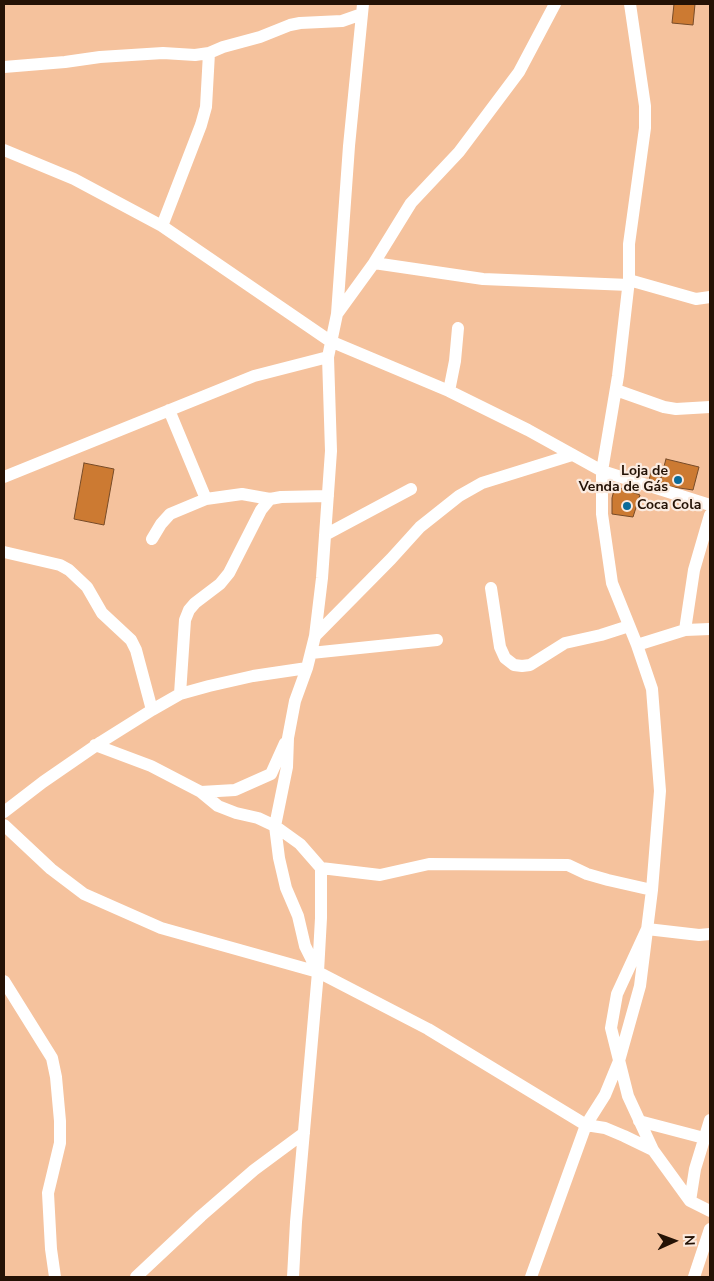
<!DOCTYPE html>
<html>
<head>
<meta charset="utf-8">
<style>
	body { margin:0 }
	#map { position:relative; width:714px; height:1281px; overflow:hidden; background:#f5c29d; font-family:"Nunito Sans",sans-serif }
	canvas { display:block }
	.frame { position:absolute; inset:0; border:5px solid #241205; pointer-events:none }
	.north { position:absolute; left:649px; top:1216px; width:50px; height:50px; -webkit-text-stroke:4px #fbebe0; paint-order:stroke; rotate:88deg; font-size:14px; font-weight:700; line-height:20px; text-align:center; color:#241205 }
	.north::after { content:''; display:block; margin:auto; width:18px; height:22px; background:#241205; clip-path:polygon(50% 0,100% 100%,50% 72%,0 100%) }
</style>
</head>
<body>
<div id="map">
<canvas width="714" height="1281"></canvas>
<div class="frame"></div>
<div class="north">N</div>
</div>
<script>
const c = document.querySelector('canvas').getContext('2d');
c.lineJoin = 'round';
function fillPath(path, color) { c.fillStyle = color; c.fill(path, 'evenodd'); }
const toPath = rows => new Path2D(rows.map(r => 'M' + r).join(''));
function trace(path, color, width, dash) { c.strokeStyle = color; c.lineWidth = width; c.lineCap = dash ? 'butt' : 'round'; c.setLineDash(dash || []); c.stroke(path); }
function drawText(font, color, halo, rows, align = 'center') {
  c.font = font + ' "Nunito Sans",sans-serif'; c.lineWidth = 4.5; c.setLineDash([]); c.textBaseline = 'middle'; c.strokeStyle = halo; c.fillStyle = color; for (const [text, x, y, turn = 0] of rows) {
    c.save(); c.translate(x, y); c.rotate((+turn || 0) * Math.PI / 180); c.textAlign = isNaN(turn) ? turn : align; if (halo) c.strokeText(text, 0, 0); c.fillText(text, 0, 0); c.restore();
  }
}
const building = toPath([
	[674,4,695,4,693,25,672,23,674,4],
	[666,459,699,467,693,490,659,485,666,459],
	[84,463,114,469,104,525,74,519,84,463],
	[651,471,662,474,659,485,649,481,651,471],
	[615,486,640,495,633,517,612,514,612,498,615,486]
]);
const minor = toPath([
	[4,67,65,62,100,57,163,53,195,55,209,53,223,47,260,37,290,25,300,23,342,21,362,14],
	[4,150,74,179,162,226,330,341,449,391,528,430,602,471,710,505],
	[162,226,201,125,206,107,209,53],
	[374,263,483,279,629,285],
	[629,280,696,299,710,297],
	[337,314,374,263,411,203,459,152,519,72,555,4],
	[616,390,664,407,676,409,710,407],
	[449,391,455,361,458,328],
	[169,410,206,499],
	[4,477,254,376,328,357],
	[325,535,411,489],
	[152,539,161,524,170,514,206,499,242,494,270,499],
	[4,552,60,565,69,570,87,587,102,613,131,640,136,650,152,710],
	[491,588,500,647,505,658,514,665,522,666,530,665,565,643,601,635,629,626],
	[685,630,694,570,710,515],
	[315,636,391,559,420,527,459,496,482,483,572,455],
	[637,645,685,630,710,629],
	[311,653,437,640],
	[180,694,185,620,189,610,195,603,220,584,229,573,261,510,270,499,281,497,328,496],
	[95,745,151,766,201,792,218,806,236,813,258,818,275,826,300,844,321,868,380,875,429,864,568,865,587,874,608,880,652,890],
	[201,792,235,790,271,774,285,743],
	[4,812,43,782,101,742,152,710,180,694,209,686,253,676,307,668],
	[4,825,51,869,84,894,161,928,318,972,428,1029,586,1125,605,1128,624,1136,653,1150],
	[710,934,699,935,647,929,617,994,611,1028,628,1096,653,1150,690,1201,710,1211],
	[318,972,305,946,298,916,286,888,279,858,275,826,287,767,288,738,295,701,307,668,315,636,322,578,331,451,328,357,337,314,349,146,363,4],
	[4,981,52,1058,56,1077,60,1121,60,1143,48,1193,51,1249,55,1277],
	[639,1121,704,1138],
	[690,1201,695,1169,710,1120],
	[136,1277,201,1216,254,1170,304,1133],
	[293,1277,296,1222,318,972,321,918,321,868],
	[531,1277,586,1125,605,1095,619,1061,640,986,652,890,660,791,652,689,637,645,612,583,602,514,602,471,618,376,629,280,629,244,645,128,645,106,630,4],
	[694,1277,710,1229]
]);
const markers = [
	[678,480,5,"#0b6b9a"],
	[627,506,5,"#0b6b9a"]
];
const poiNames = [
	["Loja de",668,472],
	["Venda de Gás",668,488],
	["Coca Cola",637,506,"left"]
];
fillPath(building, '#cc7a32');
trace(building, '#774b28', 1);
trace(minor, '#fff', 12);
for (const [x, y, r, color] of markers) { const dot = new Path2D(); dot.arc(x, y, r, 0, 2 * Math.PI); c.fillStyle = color; c.fill(dot); trace(dot, '#fbebe0', 2); }
drawText('bold 14px', '#241205', '#fbebe0', poiNames, 'right');
</script>
</body>
</html>
